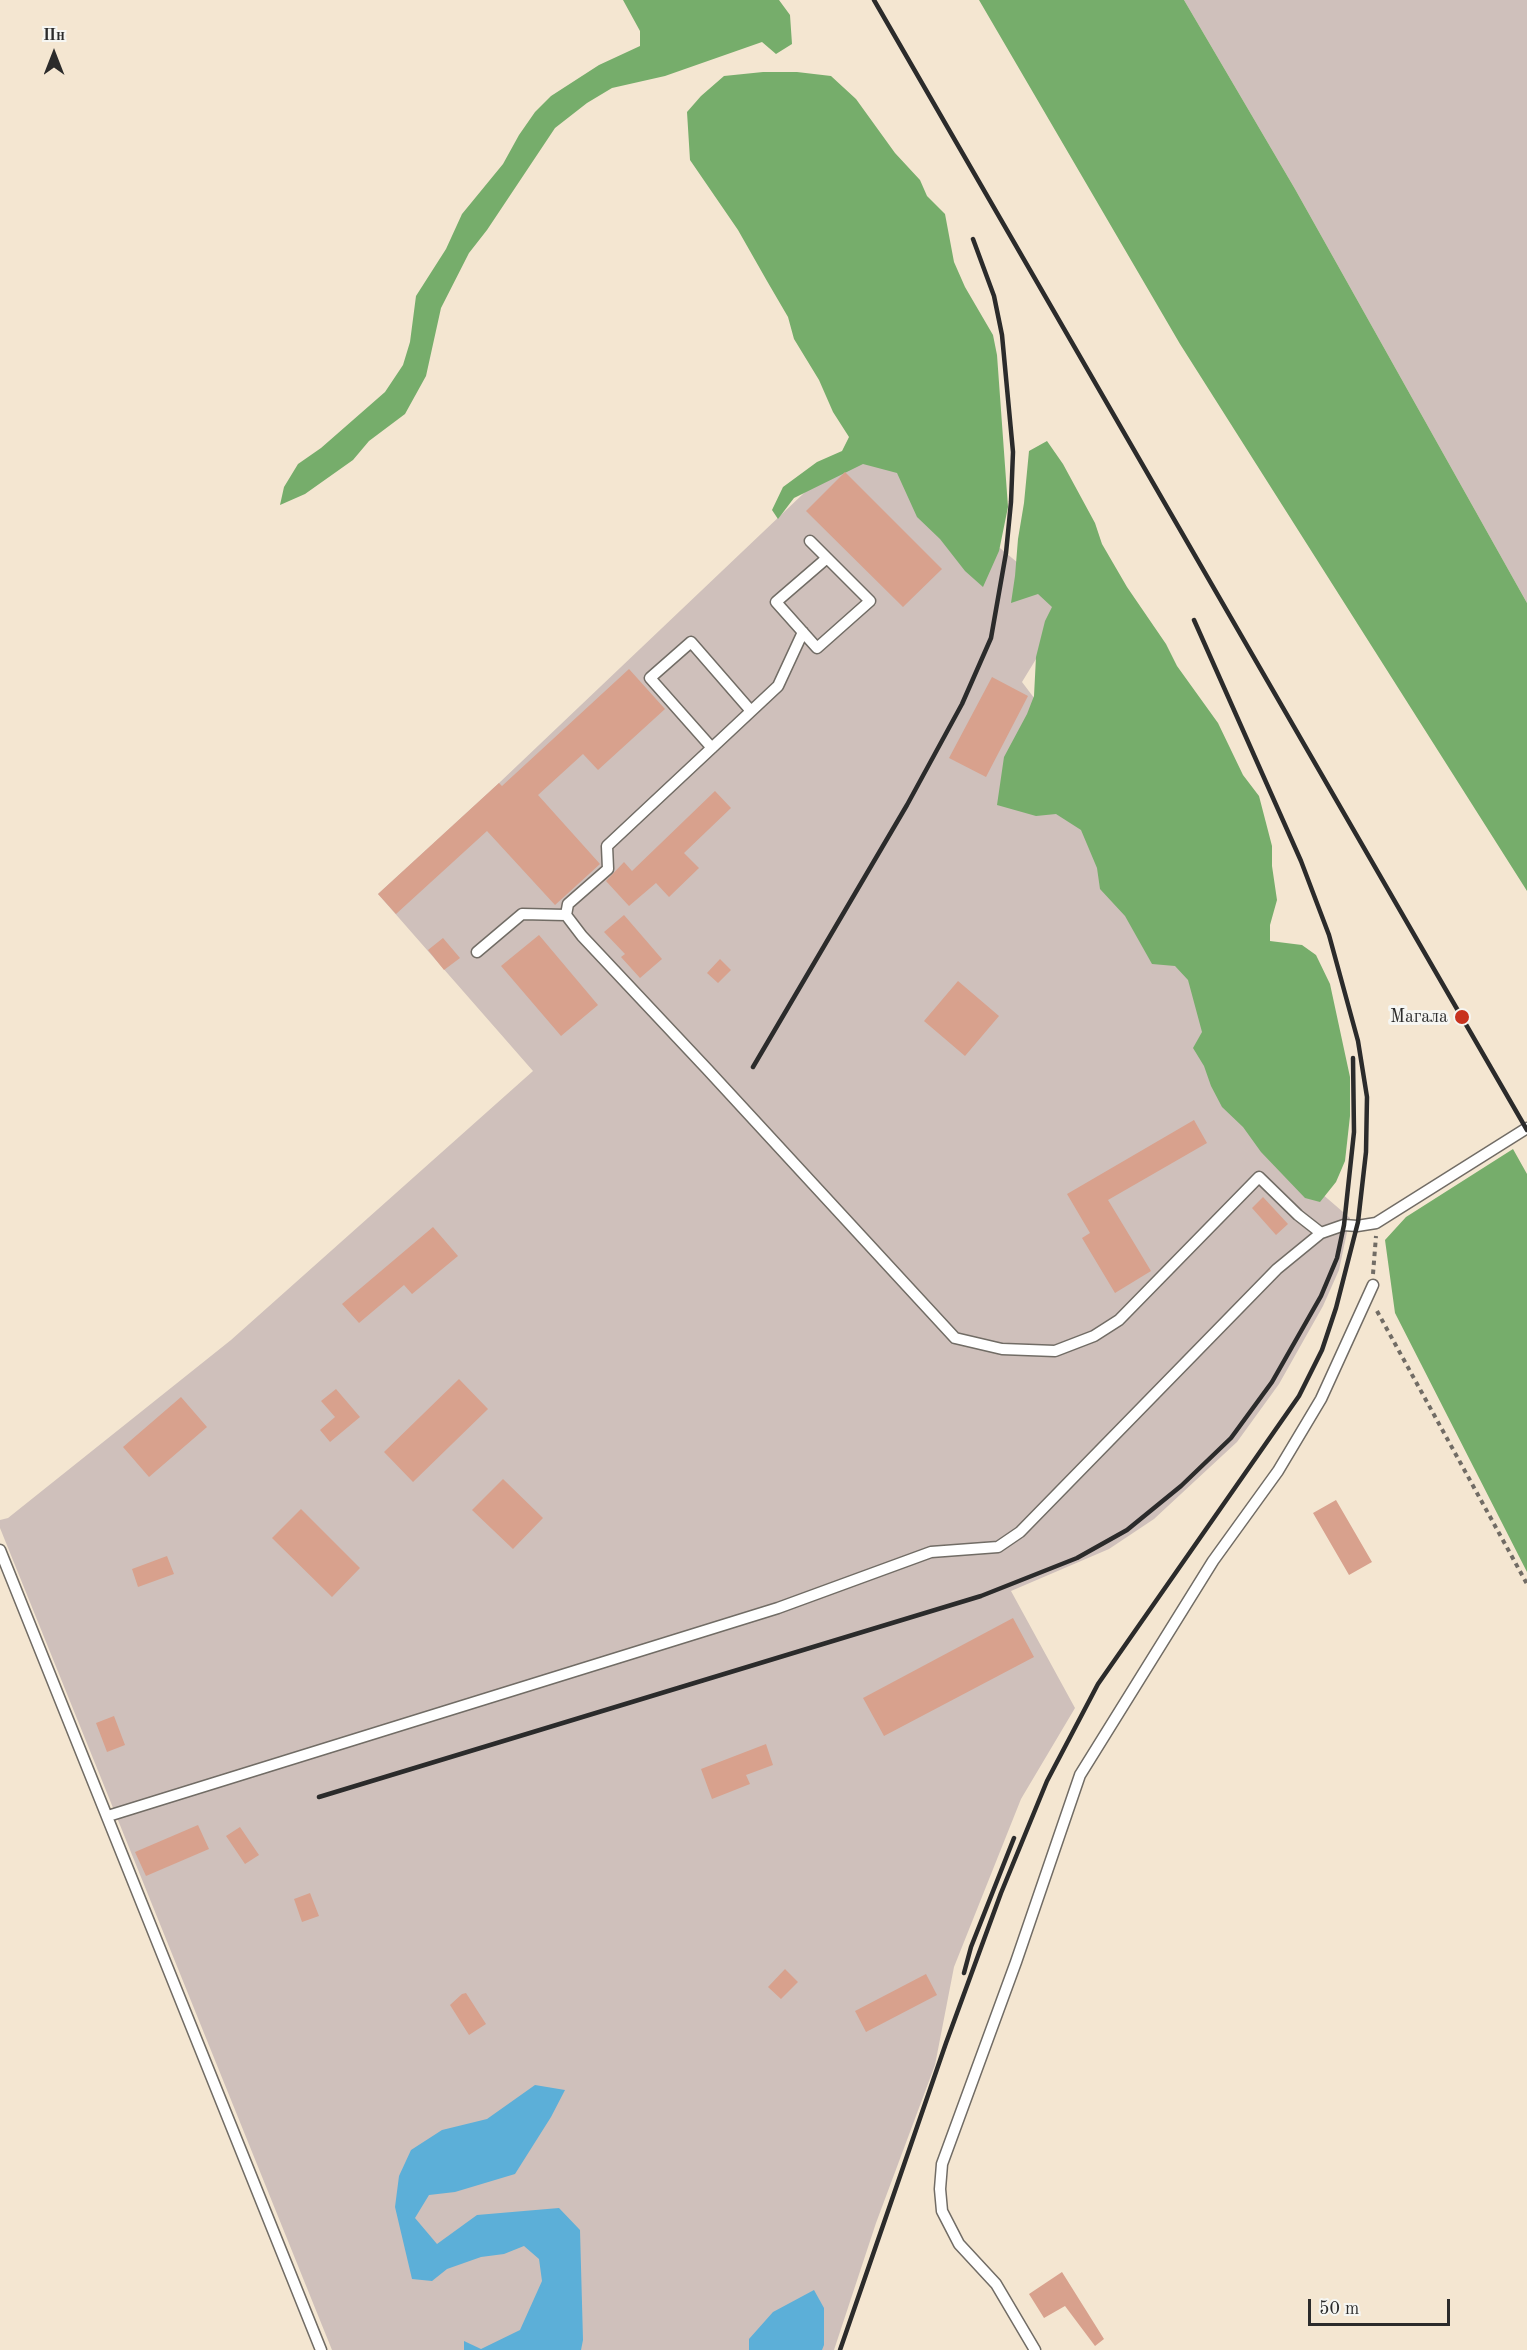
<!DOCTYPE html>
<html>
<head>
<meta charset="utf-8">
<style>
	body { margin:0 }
	#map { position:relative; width:1527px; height:2350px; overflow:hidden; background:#f4e6d1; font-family:"Old Standard TT",serif }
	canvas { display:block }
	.north { position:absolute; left:24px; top:24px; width:60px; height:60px; -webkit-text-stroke:4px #f6f6f2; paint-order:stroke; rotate:0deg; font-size:16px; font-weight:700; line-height:24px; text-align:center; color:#2b2b2b }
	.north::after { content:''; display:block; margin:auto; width:21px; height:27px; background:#2b2b2b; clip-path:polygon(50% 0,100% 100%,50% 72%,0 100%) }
	.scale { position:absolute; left:1308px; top:2299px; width:142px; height:27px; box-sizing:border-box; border:3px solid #2b2b2b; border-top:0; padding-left:8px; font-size:18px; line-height:21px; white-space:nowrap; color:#2b2b2b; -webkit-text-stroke:4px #f6f6f2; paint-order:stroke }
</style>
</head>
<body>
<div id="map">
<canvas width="1527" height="2350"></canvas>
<div class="north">Пн</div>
<div class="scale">50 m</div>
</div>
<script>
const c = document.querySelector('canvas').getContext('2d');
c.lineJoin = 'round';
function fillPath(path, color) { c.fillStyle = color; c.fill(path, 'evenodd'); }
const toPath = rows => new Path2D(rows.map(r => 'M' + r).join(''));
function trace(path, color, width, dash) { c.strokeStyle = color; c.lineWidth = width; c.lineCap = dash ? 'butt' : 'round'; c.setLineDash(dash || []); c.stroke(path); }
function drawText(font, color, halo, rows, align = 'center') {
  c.font = font + ' "Old Standard TT",serif'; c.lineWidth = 6; c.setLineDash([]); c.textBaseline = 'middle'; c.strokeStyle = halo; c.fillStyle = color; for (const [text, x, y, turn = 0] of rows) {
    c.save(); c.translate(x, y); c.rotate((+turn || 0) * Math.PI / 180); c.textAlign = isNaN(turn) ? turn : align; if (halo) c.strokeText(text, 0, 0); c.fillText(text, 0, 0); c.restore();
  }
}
const industrial = toPath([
	[1184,0,1527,0,1527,603,1295,189],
	[864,436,1069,605,1022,682,1050,719,1321,1193,1350,1218,1339,1270,1323,1306,1279,1384,1237,1442,1154,1519,1109,1549,1011,1591,1075,1708,1021,1799,954,1967,935,2065,876,2223,834,2350,332,2350,0,1528,0,1520,8,1518,231,1340,533,1071,378,894,499,783]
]);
const forest = toPath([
	[623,0,779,0,790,15,792,44,776,54,762,42,665,76,612,88,587,103,555,128,487,230,469,253,441,308,426,376,405,414,369,441,353,460,305,494,280,505,284,487,298,464,321,448,385,392,403,365,410,342,416,296,446,249,462,214,503,164,519,135,535,112,551,96,599,65,640,46,640,31],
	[979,0,1184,0,1295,189,1527,603,1527,891,1180,344],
	[763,72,797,72,831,76,856,99,895,153,920,180,927,196,945,214,954,262,965,287,993,335,997,355,1008,507,999,551,983,587,965,571,940,539,917,517,897,473,863,464,794,498,778,519,772,510,783,487,817,462,842,451,849,437,833,412,819,380,794,339,788,317,767,281,738,230,690,160,687,112,701,96,724,76],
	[1047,441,1063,464,1095,523,1102,544,1127,587,1166,644,1177,666,1218,723,1243,775,1259,796,1272,846,1272,866,1277,900,1270,925,1270,941,1302,945,1316,955,1330,984,1350,1077,1350,1116,1345,1161,1336,1182,1320,1202,1305,1198,1261,1152,1243,1127,1222,1107,1211,1086,1204,1066,1193,1048,1202,1032,1188,980,1175,966,1152,964,1125,916,1100,889,1097,868,1081,830,1056,814,1036,816,997,805,1004,757,1027,714,1034,696,1036,657,1045,621,1052,607,1038,594,1011,603,1015,576,1018,539,1024,503,1029,451],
	[1513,1149,1527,1174,1527,1572,1395,1313,1385,1240,1406,1217]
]);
const water = toPath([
	[535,2085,565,2090,551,2117,515,2174,455,2192,429,2195,415,2218,437,2244,477,2215,559,2208,580,2230,583,2340,581,2350,464,2350,464,2341,481,2349,520,2330,542,2281,539,2259,524,2246,504,2254,481,2257,447,2269,432,2281,412,2279,395,2207,399,2176,411,2150,442,2130,487,2119],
	[814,2290,824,2308,824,2345,822,2350,749,2350,749,2339,773,2312]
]);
const building = toPath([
	[845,472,942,569,903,607,806,511],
	[629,669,665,709,598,770,583,754,538,795,600,864,555,905,487,831,396,914,378,894,499,783,502,786],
	[992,677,1028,696,986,777,949,758],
	[715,791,731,808,684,853,699,868,669,897,656,883,629,906,606,881,624,862,632,871],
	[624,915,662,959,640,978,621,957,625,954,604,932],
	[539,935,598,1005,561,1036,501,966],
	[443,938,460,958,444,970,428,950],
	[720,959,731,970,718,983,707,973],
	[958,981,999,1016,965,1056,924,1021],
	[1194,1120,1207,1143,1108,1200,1151,1271,1115,1293,1082,1238,1090,1233,1067,1194],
	[1263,1197,1288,1224,1276,1235,1252,1208],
	[433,1227,458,1256,412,1294,404,1285,359,1323,342,1304],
	[459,1379,488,1409,413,1482,384,1452],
	[336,1389,360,1417,330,1442,320,1430,335,1417,321,1401],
	[181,1397,207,1427,149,1477,123,1447],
	[503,1479,543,1518,513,1549,472,1510],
	[1336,1500,1372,1562,1349,1575,1313,1513],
	[301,1509,360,1568,332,1597,272,1538],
	[167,1556,174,1574,138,1587,132,1569],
	[1013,1618,1034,1657,884,1736,863,1698],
	[114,1716,125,1745,107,1752,96,1723],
	[766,1744,773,1765,746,1775,750,1784,712,1799,701,1769],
	[198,1825,209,1849,146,1876,135,1852],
	[240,1827,259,1855,245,1864,226,1836],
	[310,1893,319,1916,302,1922,294,1899],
	[785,1969,798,1982,781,1999,768,1987],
	[926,1974,937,1995,866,2032,855,2011],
	[466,1993,486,2024,469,2035,450,2005,462,1994],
	[1062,2272,1104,2339,1095,2346,1065,2306,1044,2318,1029,2294]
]);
const path = toPath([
	[1373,1274,1376,1236],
	[1377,1311,1527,1584]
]);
const service = toPath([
	[810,541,870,601,817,648,776,602,827,558],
	[803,632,778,686,607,846,608,869,568,904,566,915,582,936,707,1069,955,1338,1002,1349,1055,1351,1094,1336,1119,1320,1259,1177,1298,1215,1321,1233],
	[712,748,650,678,691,642,751,711],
	[477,952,522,914,566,915],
	[0,1550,321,2350],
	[108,1816,778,1608,931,1552,998,1547,1020,1532,1277,1269,1321,1233,1344,1225,1357,1226,1376,1223,1527,1128],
	[1035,2350,996,2284,959,2244,942,2211,940,2189,942,2164,1016,1962,1080,1775,1213,1561,1278,1471,1321,1399,1373,1285]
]);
const rail = toPath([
	[874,0,1527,1130],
	[753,1067,907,805,962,704,991,638,1006,553,1011,502,1013,452,1002,335,994,296,973,239],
	[319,1797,981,1596,1077,1558,1127,1530,1181,1486,1231,1438,1272,1382,1321,1296,1337,1258,1344,1225,1354,1132,1353,1058],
	[964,1973,971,1947,1014,1838],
	[840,2350,946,2043,1001,1893,1047,1781,1098,1684,1299,1396,1322,1350,1336,1308,1358,1222,1366,1152,1367,1097,1358,1041,1329,935,1301,861,1194,620]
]);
const markers = [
	[1462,1017,8,"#c8321e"]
];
const poiNames = [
	["Магала",1448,1017]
];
fillPath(industrial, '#cfc0bb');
fillPath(forest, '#76ad6b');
fillPath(water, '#5cafd8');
fillPath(building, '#d8a18d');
trace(service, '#716c65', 13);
trace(path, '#716c65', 4, [4.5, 4.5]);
trace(service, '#fff', 10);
trace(rail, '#2b2b2b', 4.5);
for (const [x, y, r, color] of markers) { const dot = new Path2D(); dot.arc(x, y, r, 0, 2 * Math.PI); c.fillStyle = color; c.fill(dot); trace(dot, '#f6f6f2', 2); }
drawText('18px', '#2b2b2b', '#f6f6f2', poiNames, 'right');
</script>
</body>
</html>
